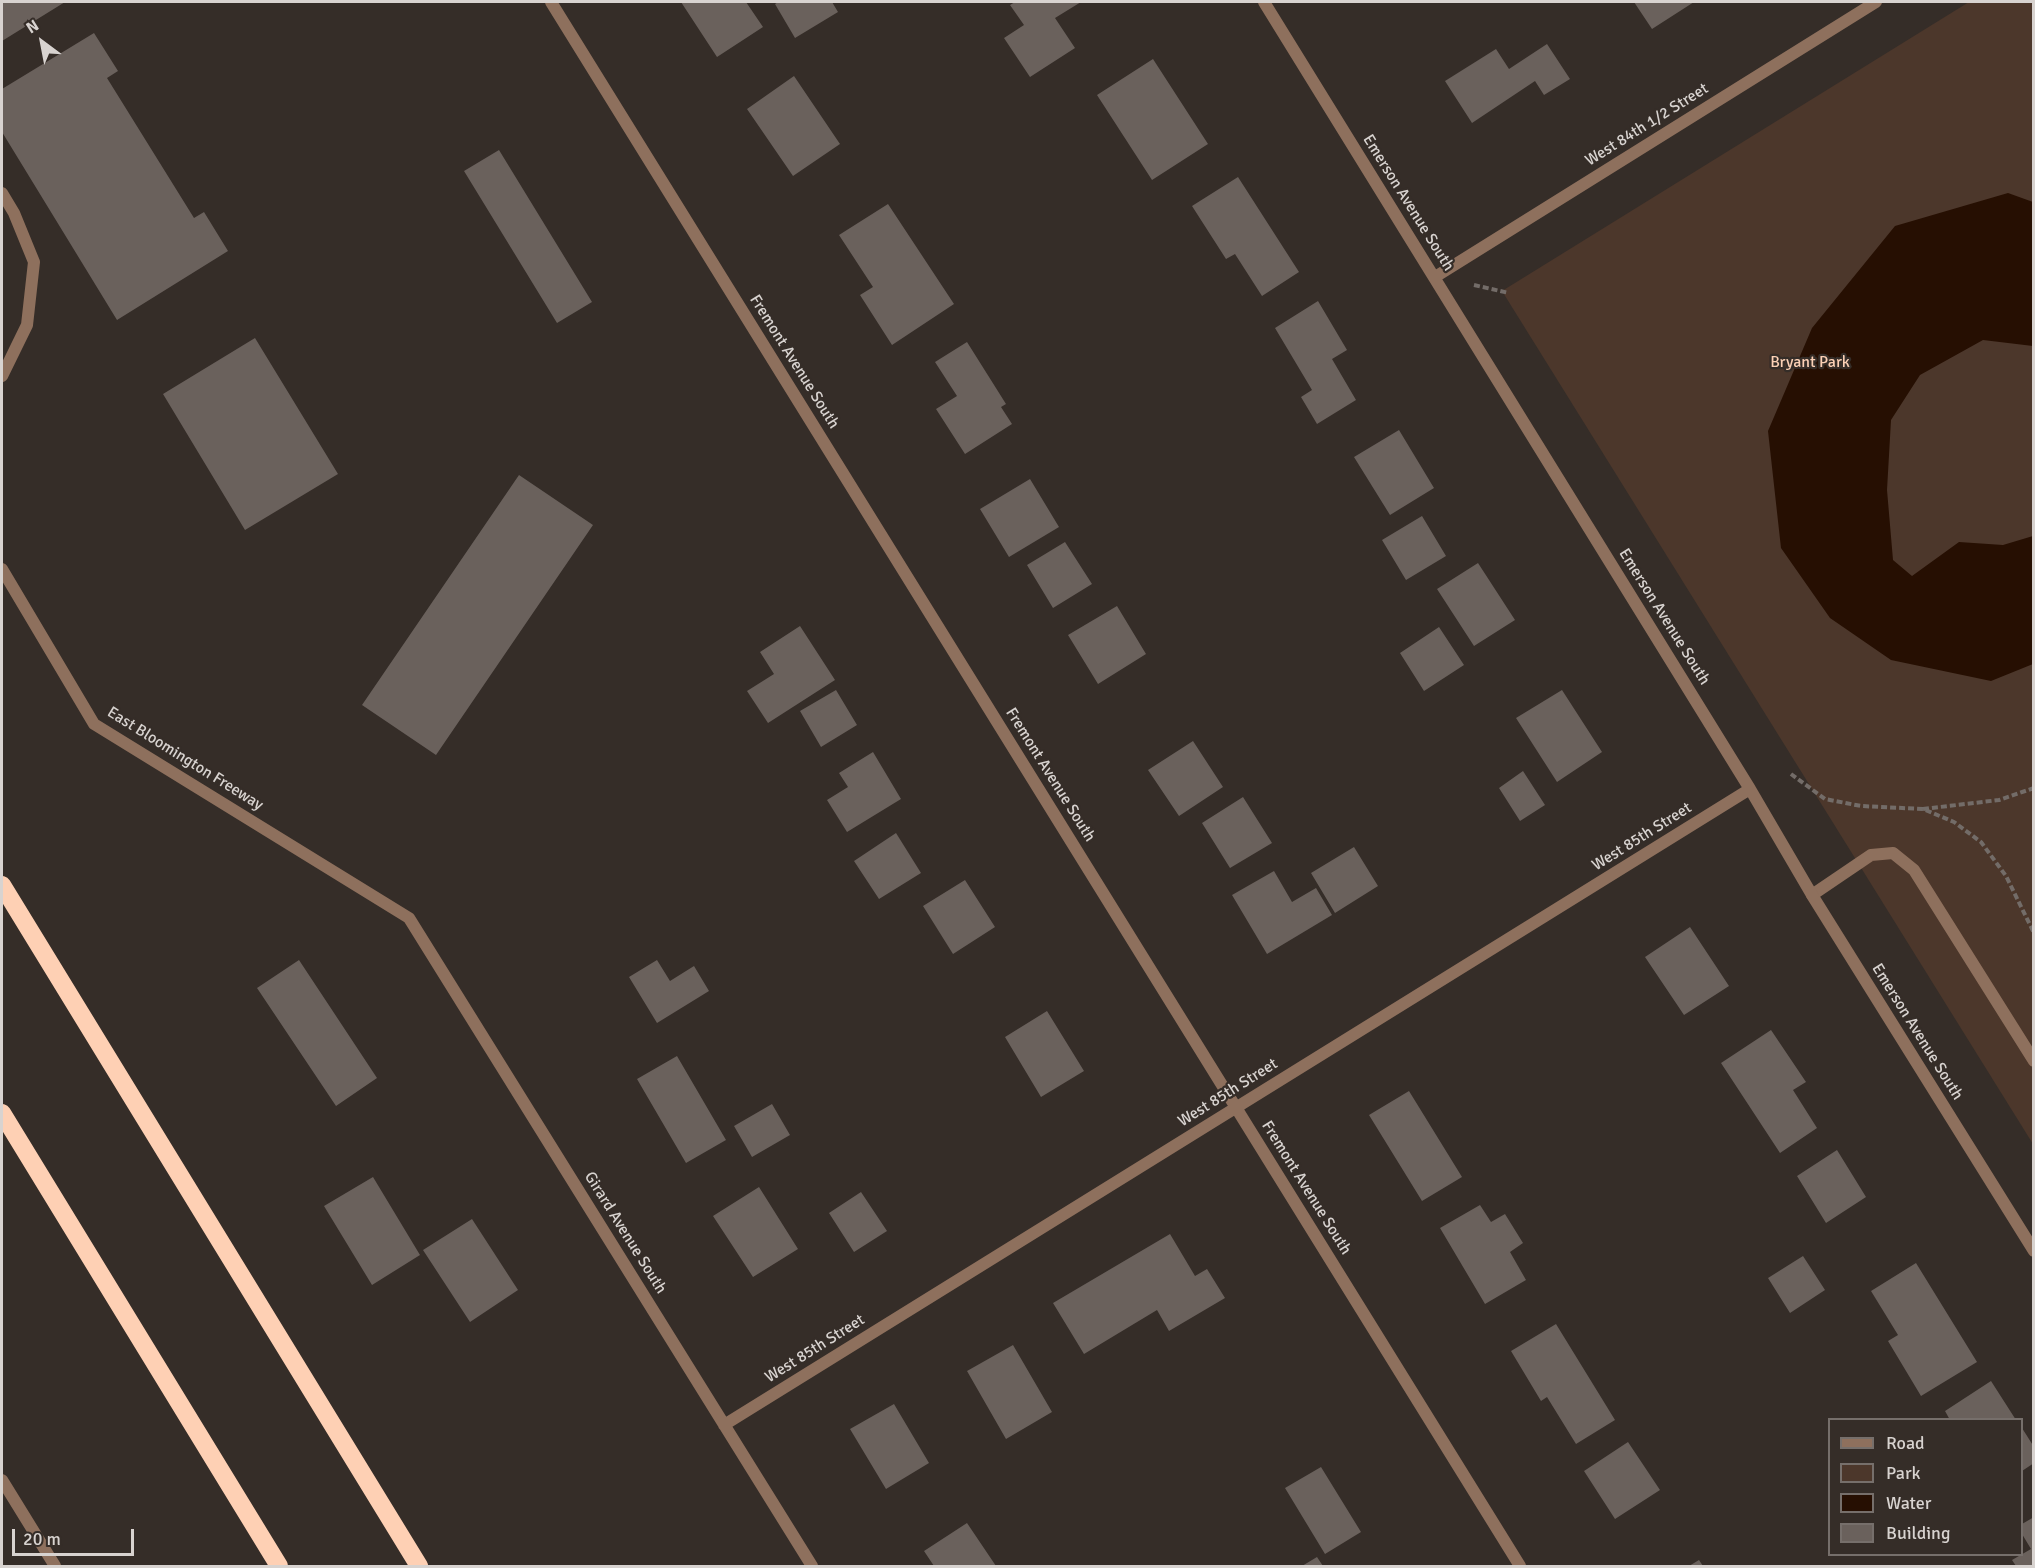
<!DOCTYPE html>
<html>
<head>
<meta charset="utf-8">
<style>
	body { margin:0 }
	#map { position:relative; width:2035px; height:1568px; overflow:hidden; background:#352d28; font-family:Signika,sans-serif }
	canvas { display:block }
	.frame { position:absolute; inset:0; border:3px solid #d8d3d0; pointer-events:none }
	.legend { position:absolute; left:1828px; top:1418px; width:195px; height:138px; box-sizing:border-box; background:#352d28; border:2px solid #766f6b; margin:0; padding:8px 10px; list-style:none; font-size:18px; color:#d8d3d0 }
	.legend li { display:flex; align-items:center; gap:12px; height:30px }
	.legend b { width:30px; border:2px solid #766f6b }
	.north { position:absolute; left:12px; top:12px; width:60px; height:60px; -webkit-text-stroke:4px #352d28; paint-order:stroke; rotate:328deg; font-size:16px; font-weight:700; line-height:24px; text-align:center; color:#d8d3d0 }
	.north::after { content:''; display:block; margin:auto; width:21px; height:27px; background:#d8d3d0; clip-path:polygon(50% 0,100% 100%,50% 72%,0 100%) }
	.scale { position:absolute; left:12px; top:1529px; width:122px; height:27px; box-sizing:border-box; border:3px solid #d8d3d0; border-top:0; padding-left:8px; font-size:18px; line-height:21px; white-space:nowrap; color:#d8d3d0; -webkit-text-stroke:4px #352d28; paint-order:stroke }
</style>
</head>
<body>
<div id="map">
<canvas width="2035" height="1568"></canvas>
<div class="frame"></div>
<ul class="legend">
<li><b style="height:8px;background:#8e705d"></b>Road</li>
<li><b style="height:16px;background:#4c372b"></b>Park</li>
<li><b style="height:16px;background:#260f02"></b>Water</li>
<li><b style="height:16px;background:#6a615c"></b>Building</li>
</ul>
<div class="north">N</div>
<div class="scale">20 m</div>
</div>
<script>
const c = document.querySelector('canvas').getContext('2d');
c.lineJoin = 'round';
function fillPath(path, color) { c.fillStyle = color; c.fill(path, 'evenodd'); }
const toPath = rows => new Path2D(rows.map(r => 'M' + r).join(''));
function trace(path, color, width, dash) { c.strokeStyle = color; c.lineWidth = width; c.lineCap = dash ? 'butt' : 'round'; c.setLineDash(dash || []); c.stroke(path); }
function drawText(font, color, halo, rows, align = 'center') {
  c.font = font + ' Signika,sans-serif'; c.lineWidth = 4.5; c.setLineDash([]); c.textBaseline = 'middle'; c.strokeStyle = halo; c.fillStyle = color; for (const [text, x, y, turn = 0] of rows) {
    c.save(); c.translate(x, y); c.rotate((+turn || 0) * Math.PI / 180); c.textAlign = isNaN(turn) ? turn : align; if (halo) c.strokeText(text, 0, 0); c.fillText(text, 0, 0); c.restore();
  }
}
const green = toPath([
	[1969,2,2033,2,2033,1144,1502,291]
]);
const water = toPath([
	[2008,193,2033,202,2033,346,1983,340,1920,375,1891,420,1887,490,1893,560,1912,576,1959,542,2003,545,2033,536,2033,664,1991,681,1891,660,1830,618,1781,548,1768,431,1812,328,1895,226]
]);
const building = toPath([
	[2,2,65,2,2,41],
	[681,2,746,2,763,27,717,57],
	[778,2,832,2,838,12,795,38,775,4],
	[1015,2,1081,2,1055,18,1075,48,1030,77,1004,38,1024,25,1010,5],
	[1634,2,1694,2,1652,29],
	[94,33,118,71,107,78,194,218,204,212,228,251,117,320,2,132,2,89],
	[1547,44,1570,79,1544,95,1535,81,1472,123,1445,81,1496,49,1509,69],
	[1153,59,1208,144,1152,180,1097,95],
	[794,76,840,144,793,176,747,109],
	[499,150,592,302,557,323,464,171],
	[1238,177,1299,272,1262,296,1235,254,1226,259,1192,206],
	[888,204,954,304,892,345,860,295,873,287,839,235],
	[1318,301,1347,350,1332,359,1356,400,1317,424,1301,397,1312,390,1275,328],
	[255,338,338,474,245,530,163,394],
	[967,342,1006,404,1001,407,1012,424,965,454,936,409,957,396,935,362],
	[1399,430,1434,488,1390,515,1354,457],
	[519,475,593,525,436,755,362,705],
	[1030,479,1059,527,1009,557,980,509],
	[1422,516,1446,556,1406,580,1382,540],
	[1065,542,1092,584,1053,608,1027,565],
	[1478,563,1515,620,1474,646,1437,589],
	[1117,606,1146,654,1098,684,1068,635],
	[800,626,835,680,768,723,747,691,774,674,760,652],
	[1439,627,1464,665,1424,691,1400,653],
	[836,690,857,725,821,747,800,711],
	[1562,690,1602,752,1557,782,1516,718],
	[1193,741,1223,787,1179,816,1148,770],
	[873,752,901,799,847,832,827,800,848,787,839,773],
	[1523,771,1545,805,1520,821,1499,788],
	[1243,797,1272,843,1230,868,1202,823],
	[896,833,921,873,879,899,854,861],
	[1354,847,1378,886,1335,913,1311,873],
	[1274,871,1292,902,1316,888,1332,915,1267,954,1232,895],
	[965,880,995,927,953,954,923,906],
	[1690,927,1729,986,1684,1015,1645,957],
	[299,960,377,1078,336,1106,257,988],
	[657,960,670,981,694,966,709,991,657,1023,629,977],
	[1047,1011,1084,1071,1041,1097,1005,1037],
	[1771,1030,1806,1082,1793,1090,1817,1128,1780,1153,1721,1063],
	[677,1056,726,1140,686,1163,637,1079],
	[1409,1091,1462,1177,1422,1201,1369,1115],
	[772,1104,790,1135,752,1157,734,1126],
	[1837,1150,1866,1197,1826,1223,1797,1176],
	[373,1177,420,1255,372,1285,324,1206],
	[759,1187,798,1249,753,1277,713,1216],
	[861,1192,887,1231,854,1252,829,1213],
	[1480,1205,1491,1222,1505,1214,1523,1243,1510,1252,1526,1280,1485,1304,1440,1228],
	[472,1219,518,1290,470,1322,423,1250],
	[1170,1234,1195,1276,1207,1269,1225,1298,1169,1331,1157,1310,1084,1354,1053,1303],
	[1803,1256,1825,1290,1790,1313,1768,1278],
	[1916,1263,1977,1362,1921,1396,1888,1341,1898,1335,1871,1291],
	[1556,1324,1615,1420,1576,1444,1547,1397,1541,1401,1511,1351],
	[1013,1345,1052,1412,1006,1439,967,1371],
	[1991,1381,2016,1420,1950,1420,1945,1411],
	[894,1404,929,1463,886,1489,850,1429],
	[2022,1428,2034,1447,2034,1463,2022,1471],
	[1628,1442,1660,1490,1615,1519,1584,1471],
	[1321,1467,1361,1532,1325,1554,1285,1488],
	[2034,1517,2034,1566,2016,1566,2012,1560,2031,1549,2022,1534,2022,1524],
	[967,1523,996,1566,934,1566,924,1551],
	[1317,1557,1323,1566,1302,1566],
	[1699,1560,1703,1566,1689,1566]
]);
const path = toPath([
	[1474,285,1509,293],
	[1791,774,1825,799,1861,806,1923,809,1954,822,1981,842,2006,876,2034,933],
	[1923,809,1999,800,2034,788]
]);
const lane = toPath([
	[2,193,14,213,34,262,27,325,2,376],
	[1812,895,1871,855,1893,853,1914,870,2034,1061]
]);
const street = toPath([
	[551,2,1520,1566],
	[1264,2,1750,789,1812,895,2034,1251],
	[1435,277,1876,2],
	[2,569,94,724,409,918,812,1566],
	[724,1425,1750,789],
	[2,1480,55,1566]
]);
const highway = toPath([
	[2,885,419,1566],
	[2,1113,279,1566]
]);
const streetNames = [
	["West 84th 1/2 Street",1647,125,-32],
	["Emerson Avenue South",1408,203,58],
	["Fremont Avenue South",794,362,58],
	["Emerson Avenue South",1664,617,58],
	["East Bloomington Freeway",185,759,32],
	["Fremont Avenue South",1050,775,58],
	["West 85th Street",1642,837,-32],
	["Emerson Avenue South",1917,1032,58],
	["West 85th Street",1228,1093,-32],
	["Fremont Avenue South",1306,1188,58],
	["Girard Avenue South",625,1233,58],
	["West 85th Street",815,1349,-32]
];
const parkNames = [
	["Bryant Park",1810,363]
];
fillPath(green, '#4c372b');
fillPath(water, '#260f02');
fillPath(building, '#6a615c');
trace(path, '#736c68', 4, [6, 3]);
trace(lane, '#8e705d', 12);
trace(street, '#8e705d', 12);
trace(highway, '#fed0b4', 18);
drawText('16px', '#d8d3d0', '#352d28', streetNames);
drawText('16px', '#fbd0b5', '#352d28', parkNames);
</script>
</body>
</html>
